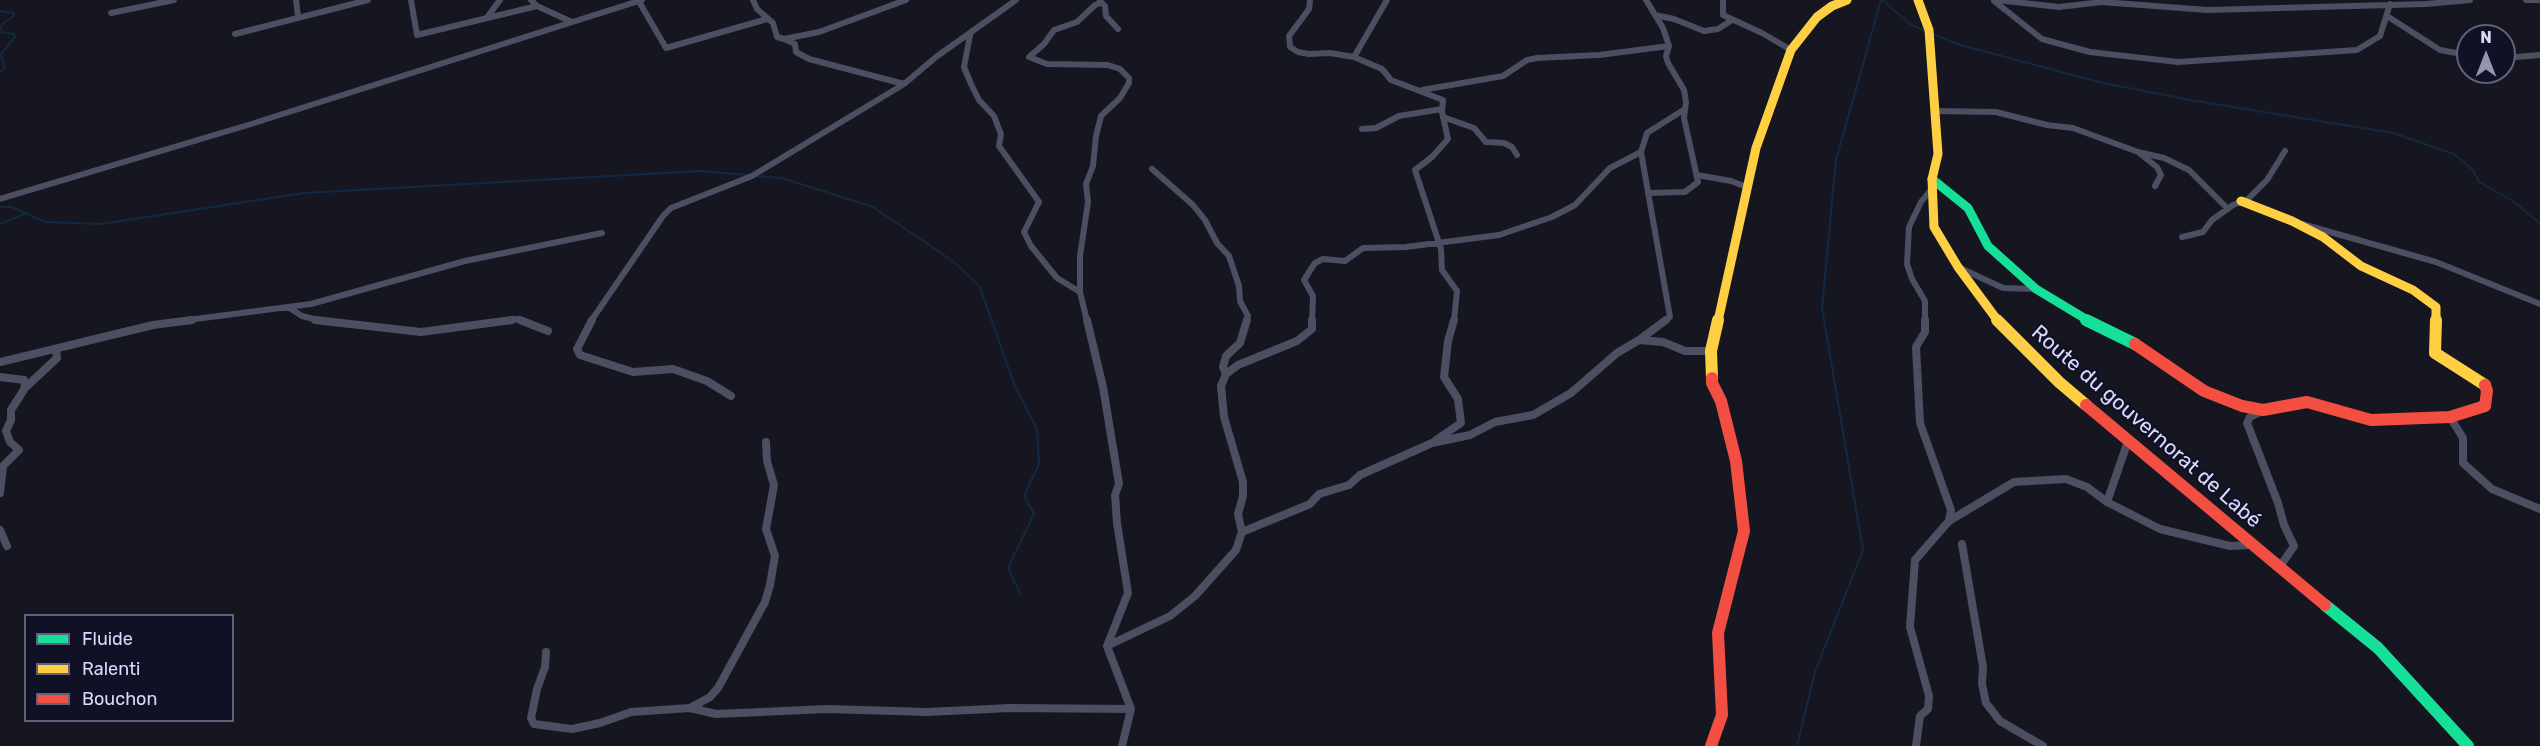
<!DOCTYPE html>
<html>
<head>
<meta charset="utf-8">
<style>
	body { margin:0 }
	#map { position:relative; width:2540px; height:746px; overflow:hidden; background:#161620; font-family:Rubik,sans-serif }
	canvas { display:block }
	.legend { position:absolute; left:24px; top:614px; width:210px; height:108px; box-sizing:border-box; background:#111125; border:2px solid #61617b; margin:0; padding:8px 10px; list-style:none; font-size:18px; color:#d8dafc }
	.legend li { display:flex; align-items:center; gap:12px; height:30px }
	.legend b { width:30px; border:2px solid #61617b }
	.north { position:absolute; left:2456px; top:24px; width:60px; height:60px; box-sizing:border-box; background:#111125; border:2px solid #61617b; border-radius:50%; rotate:0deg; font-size:16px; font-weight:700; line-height:24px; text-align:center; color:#d8dafc }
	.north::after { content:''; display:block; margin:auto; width:21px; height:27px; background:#9495af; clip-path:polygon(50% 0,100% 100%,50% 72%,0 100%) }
</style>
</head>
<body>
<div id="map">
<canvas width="2540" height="746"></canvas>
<ul class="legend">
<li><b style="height:8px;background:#16e098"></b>Fluide</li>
<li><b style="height:8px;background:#ffcf43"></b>Ralenti</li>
<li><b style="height:8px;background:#f24e42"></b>Bouchon</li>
</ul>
<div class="north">N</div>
</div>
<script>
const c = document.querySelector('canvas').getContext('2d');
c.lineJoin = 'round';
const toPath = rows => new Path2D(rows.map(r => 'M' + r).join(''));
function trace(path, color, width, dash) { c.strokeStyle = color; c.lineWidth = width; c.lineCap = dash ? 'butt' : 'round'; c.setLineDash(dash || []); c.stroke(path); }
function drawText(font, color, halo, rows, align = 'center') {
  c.font = font + ' Rubik,sans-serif'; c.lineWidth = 5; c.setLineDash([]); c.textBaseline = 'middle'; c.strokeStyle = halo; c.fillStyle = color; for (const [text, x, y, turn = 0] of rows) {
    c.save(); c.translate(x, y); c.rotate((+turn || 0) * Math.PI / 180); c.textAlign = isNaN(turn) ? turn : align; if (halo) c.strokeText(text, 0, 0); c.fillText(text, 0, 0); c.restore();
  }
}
const stream = toPath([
	[1882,0,1910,24,1925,31],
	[0,11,14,13,13,17,3,23,0,29],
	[0,32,14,34,15,37,1,54,5,69,0,72],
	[1933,34,1960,45,2103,83,2190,100,2393,133,2454,154,2473,170,2479,182,2513,201,2540,223],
	[755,176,782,178,873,207,954,262,980,287,1014,384,1037,429,1039,464,1024,496,1034,514,1008,568,1020,593],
	[0,207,12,207,45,222,101,224,304,193,700,171,747,175],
	[0,224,25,214],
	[1797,746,1815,672,1863,550,1822,308,1836,160,1881,0]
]);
const streetFar1 = toPath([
	[296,0,298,16],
	[411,0,417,35,537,6],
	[531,0,537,6,572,22],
	[638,0,666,48,767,19],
	[753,0,757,9,773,23,777,37,784,39,819,32,906,0],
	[1310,0,1309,9,1289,36,1290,47,1298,52,1309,54,1330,53,1354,57],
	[1387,0,1354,57,1382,69,1391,80,1443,100,1442,112,1448,139,1432,157,1415,170,1441,249,1442,270,1457,291,1454,321],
	[1646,0,1663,28,1669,46,1666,56,1668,63,1684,90,1686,102,1684,118,1698,182,1685,192,1648,193],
	[1723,0,1723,15,1762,33,1791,50],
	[1997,0,2059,7,2102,2,2207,10,2426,4,2470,0],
	[2526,0,2540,0],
	[1100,1,1105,6,1106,16,1118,29],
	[1994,1,2042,39,2090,52,2178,62,2357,50,2380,36,2390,4],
	[111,13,174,0],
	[1655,15,1674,19,1704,31,1718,29,1732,20],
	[488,16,500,0],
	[2387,16,2440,50,2468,55],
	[235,34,368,0],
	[970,35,964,67,971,84,979,100,994,116,1001,134,999,146,1039,202,1024,232,1031,246,1057,278,1080,292,1087,321],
	[784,39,795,44,796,52,809,59,904,84],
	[2504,58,2540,55],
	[1422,90,1503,76,1527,60,1537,58,1599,55,1669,46],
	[1934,111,1996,112,2047,125,2073,128,2138,152],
	[1443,117,1474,128,1486,142,1504,143,1512,147,1517,155],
	[1362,129,1376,128,1399,116,1442,109],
	[1152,169,1193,205,1205,220,1217,243,1229,256,1239,286,1240,301,1248,316,1246,321],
	[1697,175,1731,181,1747,187],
	[2155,186,2161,175,2157,167,2138,152,2164,158,2189,170,2228,209],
	[0,199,248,125,642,0],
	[2302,224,2436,262,2540,304],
	[2182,237,2203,232,2212,220,2233,205,2248,199,2267,180,2285,151],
	[1958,267,2003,288,2036,289],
	[1080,292,1080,256,1088,202,1086,184,1093,166,1096,136,1101,116,1120,98,1129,83,1129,78,1120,69,1108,65,1047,64,1029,57,1044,44,1054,30,1077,22,1095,5,1101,3],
	[288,307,302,316,322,321],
	[180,321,311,304,465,261,602,233],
	[500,321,518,319,524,321],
	[591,321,663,216,671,208,752,176,904,84,936,57,1016,0],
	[1312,321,1313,296,1304,280,1315,263,1323,259,1345,261,1363,248,1406,247,1499,235,1552,217,1575,205,1610,168,1641,152],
	[1664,321,1670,317,1641,152,1647,133,1685,109],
	[1925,321,1925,301,1912,279,1907,264,1909,227,1921,202,1933,187]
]);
const street = toPath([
	[315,320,421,332,512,320],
	[520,320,548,331],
	[592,320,577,349,580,355,633,372,673,369,707,381,731,396],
	[1087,320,1103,387,1119,484,1115,495,1117,523,1128,593,1107,646,1131,709,1122,746],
	[1925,320,1925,332,1916,347,1920,423,1951,510,1949,521],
	[1639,340,1666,320],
	[0,362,153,325,192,320],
	[1226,374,1223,367,1226,356,1240,343,1247,320],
	[0,377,24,380,25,388,11,410,11,420,6,431,10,442,19,450,3,466,0,493],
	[25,388,57,358,56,349],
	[2262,411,2250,417,2247,423,2278,503,2284,525,2294,546,2279,568],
	[2450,417,2463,438,2463,463,2492,489,2540,509],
	[1436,440,1461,423,1458,399,1444,377,1448,341,1454,320],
	[2107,502,2128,441],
	[0,530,7,546],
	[1242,532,1238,514,1243,496,1243,482,1224,417,1221,386,1226,374,1238,365,1297,341,1312,329,1312,320],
	[1962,544,1983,667,1982,684,1986,703,2000,721,2043,746],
	[1107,646,1170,616,1195,596,1236,550,1242,532,1310,504,1319,494,1349,485,1360,475,1432,443,1470,435,1495,422,1533,415,1571,393,1617,353,1639,340,1663,342,1685,351,1711,351],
	[546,652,545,667,537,689,531,718,534,724,572,729,600,723,631,712,690,708,716,714,827,709,927,712,1010,708,1131,709],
	[690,708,710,697,718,688,765,602,770,585,775,556,766,529,774,485,767,461,766,442],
	[1916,746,1920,716,1928,709,1929,696,1910,627,1915,560,1949,521,2014,482,2066,479,2087,487,2107,502,2160,529,2230,546,2251,545]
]);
const fastFar1 = toPath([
	[1932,179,1968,208,1988,246,2036,289,2089,321]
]);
const fast = toPath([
	[2086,320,2135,344],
	[2325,605,2378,648,2468,746]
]);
const slowFar1 = toPath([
	[1918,0,1929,30,1938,154,1932,179,1934,227,1958,267,1998,321],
	[2241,201,2292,221,2323,237,2361,266,2413,290,2436,307,2436,321],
	[1718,321,1756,148,1791,50,1817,17,1832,6,1847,0]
]);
const slow = toPath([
	[1997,320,2059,382,2086,405],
	[2436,320,2435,353,2485,385],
	[1712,378,1711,351,1718,320]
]);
const jam = toPath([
	[2135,344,2204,391,2242,406,2263,410,2307,402,2371,420,2450,417,2485,406,2487,391,2485,385],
	[2086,405,2325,605],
	[1711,746,1722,715,1718,633,1744,531,1736,461,1721,401,1712,383,1712,378]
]);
const streetNames = [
	["Route du gouvernorat de Labé",2146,427,41]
];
trace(stream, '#112a42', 2);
trace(streetFar1, '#4c4e61', 6);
trace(street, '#4c4e61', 8);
trace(fastFar1, '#16e098', 9);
trace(fast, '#16e098', 12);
trace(slowFar1, '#ffcf43', 9);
trace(slow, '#ffcf43', 12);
trace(jam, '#f24e42', 12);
drawText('21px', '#d8dafc', '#111125', streetNames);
</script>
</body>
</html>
